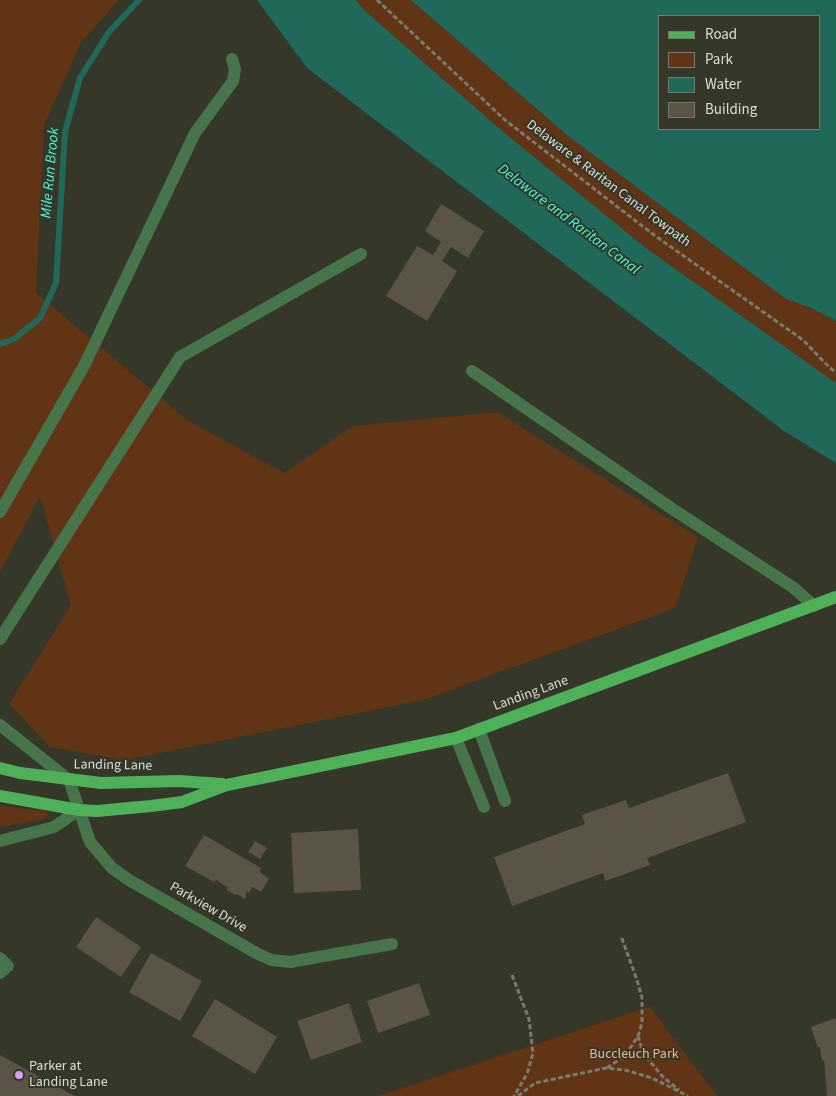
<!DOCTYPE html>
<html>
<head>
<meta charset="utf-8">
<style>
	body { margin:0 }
	#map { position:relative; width:836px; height:1096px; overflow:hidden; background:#353729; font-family:"Source Sans 3",sans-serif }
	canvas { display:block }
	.legend { position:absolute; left:658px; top:15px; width:162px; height:115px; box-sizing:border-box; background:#353729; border:1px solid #78796d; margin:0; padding:6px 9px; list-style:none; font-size:15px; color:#dcddd4 }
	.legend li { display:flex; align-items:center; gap:10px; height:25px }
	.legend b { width:25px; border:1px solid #78796d }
</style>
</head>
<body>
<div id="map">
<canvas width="836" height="1096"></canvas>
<ul class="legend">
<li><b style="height:6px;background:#4eb058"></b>Road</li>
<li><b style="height:14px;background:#623416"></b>Park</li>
<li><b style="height:14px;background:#20685a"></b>Water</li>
<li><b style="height:14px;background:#5b5345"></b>Building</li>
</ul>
</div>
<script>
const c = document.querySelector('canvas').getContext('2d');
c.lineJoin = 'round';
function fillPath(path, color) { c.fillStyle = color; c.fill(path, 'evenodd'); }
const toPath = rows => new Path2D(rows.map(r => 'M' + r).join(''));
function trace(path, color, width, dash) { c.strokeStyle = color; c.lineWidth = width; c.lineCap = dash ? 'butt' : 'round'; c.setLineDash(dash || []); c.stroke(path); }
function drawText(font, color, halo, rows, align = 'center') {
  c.font = font + ' "Source Sans 3",sans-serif'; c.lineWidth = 4; c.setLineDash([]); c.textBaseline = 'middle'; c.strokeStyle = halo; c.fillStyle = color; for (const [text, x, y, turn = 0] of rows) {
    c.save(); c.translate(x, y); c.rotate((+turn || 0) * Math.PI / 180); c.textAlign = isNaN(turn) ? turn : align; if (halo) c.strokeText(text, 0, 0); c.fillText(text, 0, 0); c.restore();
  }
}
const green = toPath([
	[0,0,119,0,81,42,44,125,36,293,187,420,284,473,353,426,497,412,698,537,675,608,423,700,125,760,50,747,9,704,71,605,40,496,0,572],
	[356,0,411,0,568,136,786,299,811,308,836,321,836,383,646,248,501,130,364,10],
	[0,806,45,811,48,815,45,819,0,827],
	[649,1006,717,1096,379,1096,642,1009]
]);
const water = toPath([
	[257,0,356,0,364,10,501,130,646,248,836,383,836,463,784,431,307,68],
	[411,0,836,0,836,321,811,308,786,299,568,136],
	[820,16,820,129,660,129,660,16]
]);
const stream = toPath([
	[0,344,14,339,40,318,56,283,65,132,80,78,109,32,139,0]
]);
const building = toPath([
	[441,204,484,231,468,258,451,247,442,261,457,271,427,321,386,296,417,246,433,255,441,242,425,231],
	[728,773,746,822,647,858,650,865,605,881,603,873,512,906,494,857,585,824,582,815,626,800,629,808],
	[358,829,361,890,294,893,291,833],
	[204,835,261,868,260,872,269,879,261,892,252,887,249,893,247,891,245,899,237,894,235,895,227,890,227,887,216,880,214,882,185,866],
	[255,841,267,848,260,859,248,852],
	[96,917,141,947,121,977,76,947],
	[151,953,202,981,180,1021,129,992],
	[419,983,430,1015,378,1033,367,1001],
	[215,999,277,1037,255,1074,192,1036],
	[349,1003,362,1042,311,1060,297,1021],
	[836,1018,836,1096,827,1096,824,1060,822,1061,820,1047,818,1048,811,1027],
	[0,1055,75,1096,0,1096]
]);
const path = toPath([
	[377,0,505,120,654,235,803,340,826,364,836,373],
	[512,975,529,1019,533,1053,527,1074,514,1096],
	[638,1036,643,1053,663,1077,679,1090],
	[607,1068,625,1056,638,1036,642,1023,642,998,637,980,621,936],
	[518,1096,535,1083,606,1068,625,1070,652,1078,688,1096]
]);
const minor = toPath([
	[472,371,674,510,794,588,814,606],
	[0,512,84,366,195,133,233,81,235,69,232,59],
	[0,639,180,357,361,254],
	[0,725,69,780,90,842,112,868,129,880,258,954,272,960,290,962,392,944],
	[479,729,505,801],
	[456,738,484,807],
	[0,841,54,827,79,810],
	[0,958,8,966,0,973]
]);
const major = toPath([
	[0,768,20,773,101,783,179,781,222,784],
	[0,796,79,810,97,811,151,806,182,802,227,785,456,738,836,597]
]);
const markers = [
	[19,1075,5,"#dc99f4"]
];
const streetNames = [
	["Delaware & Raritan Canal Towpath",608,184,37],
	["Landing Lane",531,694,-20],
	["Landing Lane",113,766,1],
	["Parkview Drive",208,908,30]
];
const parkNames = [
	["Buccleuch Park",634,1055]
];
const poiNames = [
	["Parker at",29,1067],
	["Landing Lane",29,1083]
];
const waterNames = [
	["Mile Run Brook",51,173,-85],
	["Delaware and Raritan Canal",568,220,37]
];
fillPath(green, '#623416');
fillPath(water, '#20685a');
trace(stream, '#20685a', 6);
fillPath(building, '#5b5345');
trace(path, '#797b6f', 3, [5, 2.5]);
trace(minor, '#47744a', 12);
trace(major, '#4eb058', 12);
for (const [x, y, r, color] of markers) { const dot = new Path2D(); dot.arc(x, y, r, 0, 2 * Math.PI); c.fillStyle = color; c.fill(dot); trace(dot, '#353729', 2); }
drawText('14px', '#dcddd4', '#353729', streetNames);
drawText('14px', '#f4b28c', '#353729', parkNames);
drawText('14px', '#dcddd4', '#353729', poiNames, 'left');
drawText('italic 15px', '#40fdda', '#353729', waterNames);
</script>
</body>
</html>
